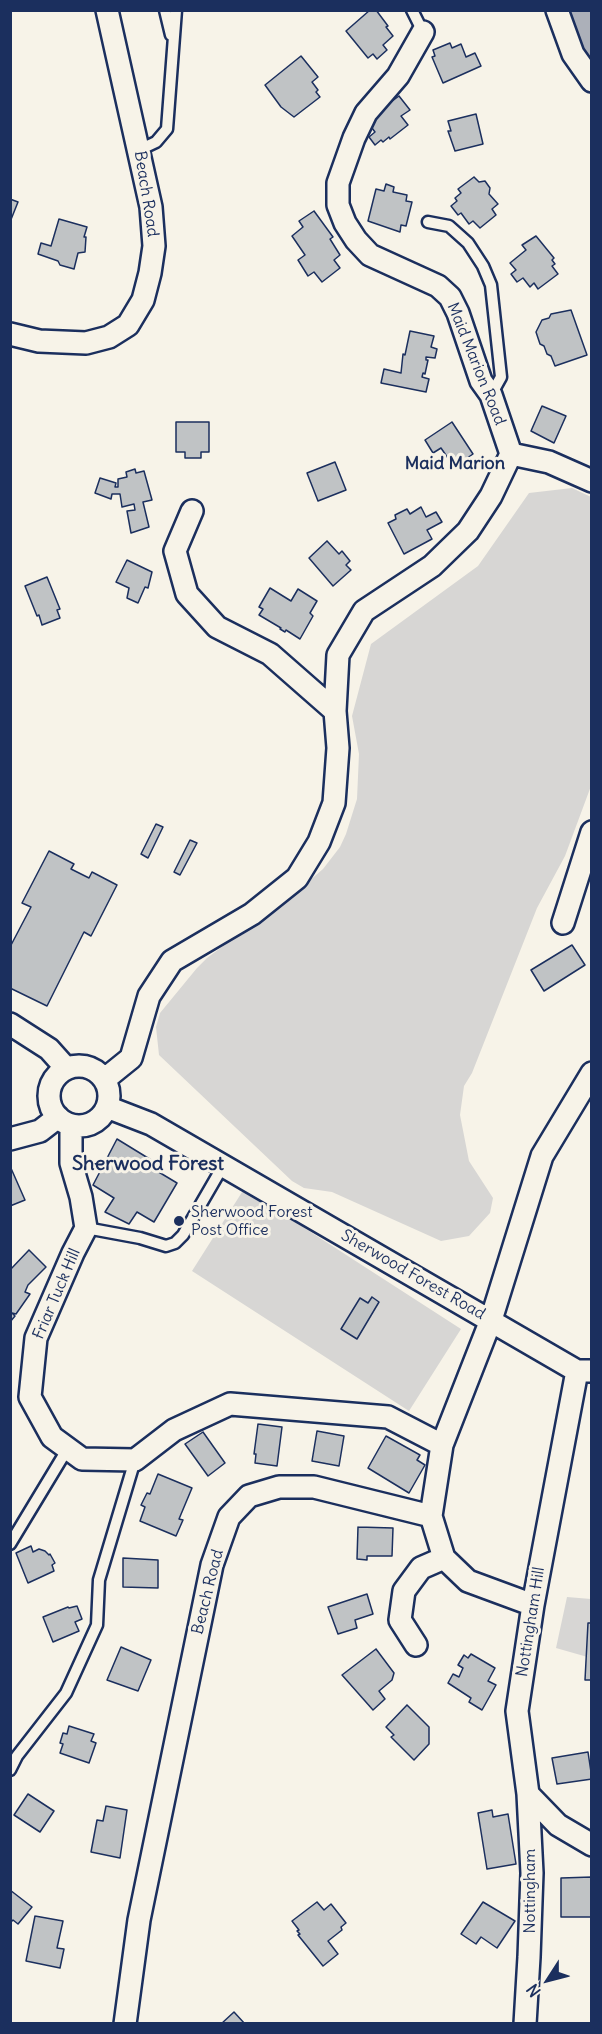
<!DOCTYPE html>
<html>
<head>
<meta charset="utf-8">
<style>
	body { margin:0 }
	#map { position:relative; width:602px; height:2034px; overflow:hidden; background:#f7f3e8; font-family:Delius,sans-serif }
	canvas { display:block }
	.frame { position:absolute; inset:0; border:12px solid #1b2f5e; pointer-events:none }
	.north { position:absolute; left:518px; top:1950px; width:60px; height:60px; -webkit-text-stroke:4px #f7f3e8; paint-order:stroke; rotate:234deg; font-size:16px; font-weight:700; line-height:24px; text-align:center; color:#1b2f5e }
	.north::after { content:''; display:block; margin:auto; width:21px; height:27px; background:#1b2f5e; clip-path:polygon(50% 0,100% 100%,50% 72%,0 100%) }
</style>
</head>
<body>
<div id="map">
<canvas width="602" height="2034"></canvas>
<div class="frame"></div>
<div class="north">N</div>
</div>
<script>
const c = document.querySelector('canvas').getContext('2d');
c.lineJoin = 'round';
function fillPath(path, color) { c.fillStyle = color; c.fill(path, 'evenodd'); }
const toPath = rows => new Path2D(rows.map(r => 'M' + r).join(''));
function trace(path, color, width, dash) { c.strokeStyle = color; c.lineWidth = width; c.lineCap = dash ? 'butt' : 'round'; c.setLineDash(dash || []); c.stroke(path); }
function drawText(font, color, halo, rows, align = 'center') {
  c.font = font + ' Delius,sans-serif'; c.lineWidth = 6; c.setLineDash([]); c.textBaseline = 'middle'; c.strokeStyle = halo; c.fillStyle = color; for (const [text, x, y, turn = 0] of rows) {
    c.save(); c.translate(x, y); c.rotate((+turn || 0) * Math.PI / 180); c.textAlign = isNaN(turn) ? turn : align; if (halo) c.strokeText(text, 0, 0); c.fillText(text, 0, 0); c.restore();
  }
}
const green = toPath([
	[572,488,591,497,591,786,565,856,537,908,472,1073,464,1086,460,1115,469,1161,493,1198,490,1213,469,1236,441,1241,332,1192,304,1188,292,1181,159,1055,156,1027,160,1013,197,968,207,958,301,888,323,869,340,847,346,834,357,799,359,754,352,716,371,644,478,566,529,493],
	[244,1189,461,1329,409,1411,192,1271],
	[567,1597,591,1599,591,1658,556,1648]
]);
const water = toPath([
	[568,11,591,11,591,63,578,43,568,11]
]);
const building = toPath([
	[376,10,388,26,386,27,393,36,383,45,387,50,377,59,373,54,368,58,346,31,370,10,376,10],
	[450,43,452,48,461,44,466,57,475,53,481,66,443,83,432,57,435,56,433,50,450,43],
	[301,56,318,77,312,82,318,90,316,92,320,97,294,117,281,107,265,85,301,56],
	[399,96,410,110,401,116,408,125,390,139,389,137,383,142,381,140,375,145,369,137,375,132,366,120,399,96],
	[476,114,483,144,455,151,448,131,451,131,448,121,476,114],
	[474,177,479,182,485,181,490,188,489,194,498,204,492,209,496,215,480,228,473,221,469,224,461,213,458,215,451,206,457,201,455,198,461,193,458,189,474,177],
	[386,184,394,187,393,192,407,195,406,201,412,202,406,226,401,225,400,232,368,221,376,189,384,191,386,184],
	[10,199,18,202,10,222,10,199],
	[314,211,333,237,330,239,340,255,334,260,340,268,322,282,314,272,308,276,298,260,305,255,292,236,303,227,299,221,314,211],
	[59,219,87,227,84,237,86,237,85,252,78,253,74,269,60,265,58,261,38,254,41,243,51,246,59,219],
	[536,236,554,258,552,260,555,264,552,266,558,274,538,289,534,283,530,287,523,278,517,282,511,274,516,270,510,263,526,250,522,245,536,236],
	[571,310,587,355,555,366,551,356,547,354,544,346,540,344,536,332,542,320,549,318,551,314,571,310],
	[410,331,434,336,431,347,437,349,435,358,426,357,426,360,428,360,425,374,423,373,422,377,429,379,426,392,381,383,384,369,401,373,403,354,405,355,410,331],
	[542,406,566,416,554,443,531,431,542,406],
	[176,422,209,422,209,452,201,452,201,458,185,458,185,452,176,452,176,422],
	[452,422,473,454,454,467,441,448,433,453,425,440,452,422],
	[335,462,346,490,318,501,307,473,335,462],
	[135,469,136,473,144,471,152,500,143,502,149,527,131,533,127,511,135,510,134,504,122,507,120,494,112,494,111,499,95,493,100,478,116,483,115,487,118,487,118,479,127,477,126,472,135,469],
	[421,507,426,517,436,512,442,522,427,530,432,539,404,554,388,523,396,519,395,515,407,509,410,514,421,507],
	[327,541,339,554,342,551,350,561,346,565,351,570,333,586,309,558,327,541],
	[127,560,152,572,148,588,145,587,138,603,127,598,129,588,116,582,127,560],
	[47,577,60,609,57,610,60,618,42,625,39,615,37,616,25,586,47,577],
	[270,588,291,601,298,589,317,601,310,613,313,616,300,639,286,630,285,632,280,629,281,628,259,615,263,609,259,607,270,588],
	[156,824,163,827,148,858,141,854,156,824],
	[190,840,197,843,180,875,174,872,190,840],
	[49,851,74,864,71,869,89,878,92,872,117,885,91,936,84,932,47,1006,10,988,10,947,31,907,22,903,49,851],
	[572,945,585,965,544,991,531,970,572,945],
	[117,1139,161,1166,157,1171,177,1183,154,1222,137,1212,129,1224,105,1212,114,1198,93,1185,117,1139],
	[10,1166,25,1200,10,1206,10,1166],
	[29,1250,46,1267,28,1285,25,1292,30,1294,16,1314,12,1313,15,1316,10,1322,10,1270,29,1250],
	[372,1297,379,1302,357,1339,341,1329,360,1298,368,1303,372,1297],
	[258,1424,282,1427,277,1466,255,1463,256,1454,254,1454,258,1424],
	[317,1431,344,1436,339,1466,312,1461,317,1431],
	[203,1432,225,1463,208,1476,185,1444,203,1432],
	[386,1436,420,1455,417,1460,425,1465,409,1493,368,1468,386,1436],
	[158,1474,192,1488,179,1519,183,1520,176,1536,140,1521,145,1507,141,1505,147,1493,150,1494,158,1474],
	[358,1527,393,1528,392,1556,367,1556,367,1560,357,1559,358,1527],
	[31,1546,33,1552,39,1549,45,1551,49,1555,50,1554,55,1563,52,1565,54,1571,28,1583,16,1553,31,1546],
	[123,1558,158,1560,158,1588,123,1587,123,1558],
	[367,1594,373,1614,355,1620,357,1628,338,1634,328,1607,367,1594],
	[77,1606,82,1619,75,1622,79,1631,53,1642,43,1617,68,1607,69,1608,77,1606],
	[588,1623,592,1623,592,1680,585,1680,588,1623],
	[121,1647,151,1660,138,1691,107,1680,121,1647],
	[376,1649,394,1673,392,1680,379,1691,385,1699,373,1710,342,1675,376,1649],
	[471,1654,495,1668,488,1681,496,1685,482,1710,469,1702,471,1698,448,1683,453,1674,459,1677,463,1668,458,1665,464,1655,468,1658,471,1654],
	[407,1705,429,1727,429,1744,414,1760,391,1737,394,1735,386,1727,407,1705],
	[69,1726,94,1734,91,1741,96,1743,89,1763,60,1753,63,1744,60,1743,63,1733,67,1734,69,1726],
	[588,1752,592,1779,557,1784,552,1758,588,1752],
	[28,1794,54,1811,40,1832,14,1815,28,1794],
	[106,1806,127,1810,120,1858,91,1852,97,1820,103,1821,106,1806],
	[492,1810,493,1817,508,1814,516,1864,487,1869,478,1813,492,1810],
	[592,1877,592,1917,561,1917,561,1878,592,1877],
	[10,1890,32,1907,18,1924,13,1920,10,1923,10,1890],
	[317,1902,324,1910,331,1904,346,1923,341,1927,342,1930,328,1941,338,1954,323,1966,298,1935,300,1934,297,1931,299,1930,292,1921,317,1902],
	[483,1902,515,1921,497,1948,481,1937,476,1944,461,1934,483,1902],
	[35,1916,63,1921,57,1948,64,1949,60,1968,26,1961,35,1916],
	[234,2012,245,2024,221,2024,234,2012]
]);
const service = toPath([
	[165,10,171,35],
	[412,10,423,32],
	[139,150,156,142,167,129,176,10],
	[428,222,449,226,468,243,483,266,491,285,501,377,491,395],
	[86,1228,140,1238,166,1246,175,1243,183,1235,223,1166],
	[10,1544,68,1448],
	[10,1770,17,1756,66,1693,97,1625,99,1580,135,1460]
]);
const minor = toPath([
	[557,10,573,54,592,81],
	[10,334,39,341,86,343,109,337,128,325,143,300,150,273,154,246,151,207,107,10],
	[511,454,549,462,592,481],
	[192,511,175,551,187,594,217,627,270,654,335,711],
	[563,923,592,832],
	[10,1024,49,1049,66,1068],
	'49 1096a30 30 0 1 1 60 0a30 30 0 1 1-60 0Z',
	[105,1079,131,1058,149,996,172,961,252,914,297,878,319,842,334,803,338,748,335,711,338,655,364,611,432,566,468,531,491,496,511,454,491,395,481,381,458,313,450,297,438,286,370,255,356,240,345,223,338,205,338,183,354,138,366,113,398,76,423,32],
	[107,1107,151,1124,577,1371,592,1371],
	[71,1125,71,1163,81,1197,86,1228,73,1253,36,1338,30,1397,52,1437,82,1459,135,1460,174,1430,230,1404,388,1417,442,1445],
	[10,1139,40,1131,58,1117],
	[577,1371,533,1605,517,1711,528,1794,558,1825,592,1845],
	[533,1605,468,1581,444,1558,431,1516,442,1445,491,1320,542,1156,592,1073],
	[416,1645,400,1620,404,1591,421,1568,444,1558],
	[125,2024,139,1920,212,1565,229,1517,249,1496,279,1487,314,1487,431,1516],
	[525,2024,529,1957,532,1873,528,1794]
]);
const markers = [
	[179,1221,6,"#1b2f5e"]
];
const streetNames = [
	["Beach Road",146,194,81],
	["Maid Marion Road",476,364,68],
	["Sherwood Forest Road",413,1275,30],
	["Friar Tuck Hill",57,1294,-67],
	["Beach Road",208,1592,-76],
	["Nottingham Hill",531,1622,-81],
	["Nottingham",530,1891,-90]
];
const poiNames = [
	["Sherwood Forest",191,1212],
	["Post Office",191,1230]
];
const neighbourhoodNames = [
	["Maid Marion",455,464]
];
const quarterNames = [
	["Sherwood Forest",148,1164]
];
fillPath(green, '#d7d6d4');
fillPath(water, '#acb0b9');
trace(water, '#727c95', 1.5);
fillPath(building, '#c0c3c5');
trace(building, '#1b2f5e', 1.5);
trace(service, '#1b2f5e', 15);
trace(minor, '#1b2f5e', 26);
trace(service, '#f7f3e8', 10);
trace(minor, '#f7f3e8', 21);
for (const [x, y, r, color] of markers) { const dot = new Path2D(); dot.arc(x, y, r, 0, 2 * Math.PI); c.fillStyle = color; c.fill(dot); trace(dot, '#f7f3e8', 2); }
drawText('16px', '#1b2f5e', '#f7f3e8', streetNames);
drawText('16px', '#1b2f5e', '#f7f3e8', poiNames, 'left');
drawText('bold 18px', '#1b2f5e', '#f7f3e8', neighbourhoodNames);
drawText('bold 20px', '#1b2f5e', '#f7f3e8', quarterNames);
</script>
</body>
</html>
